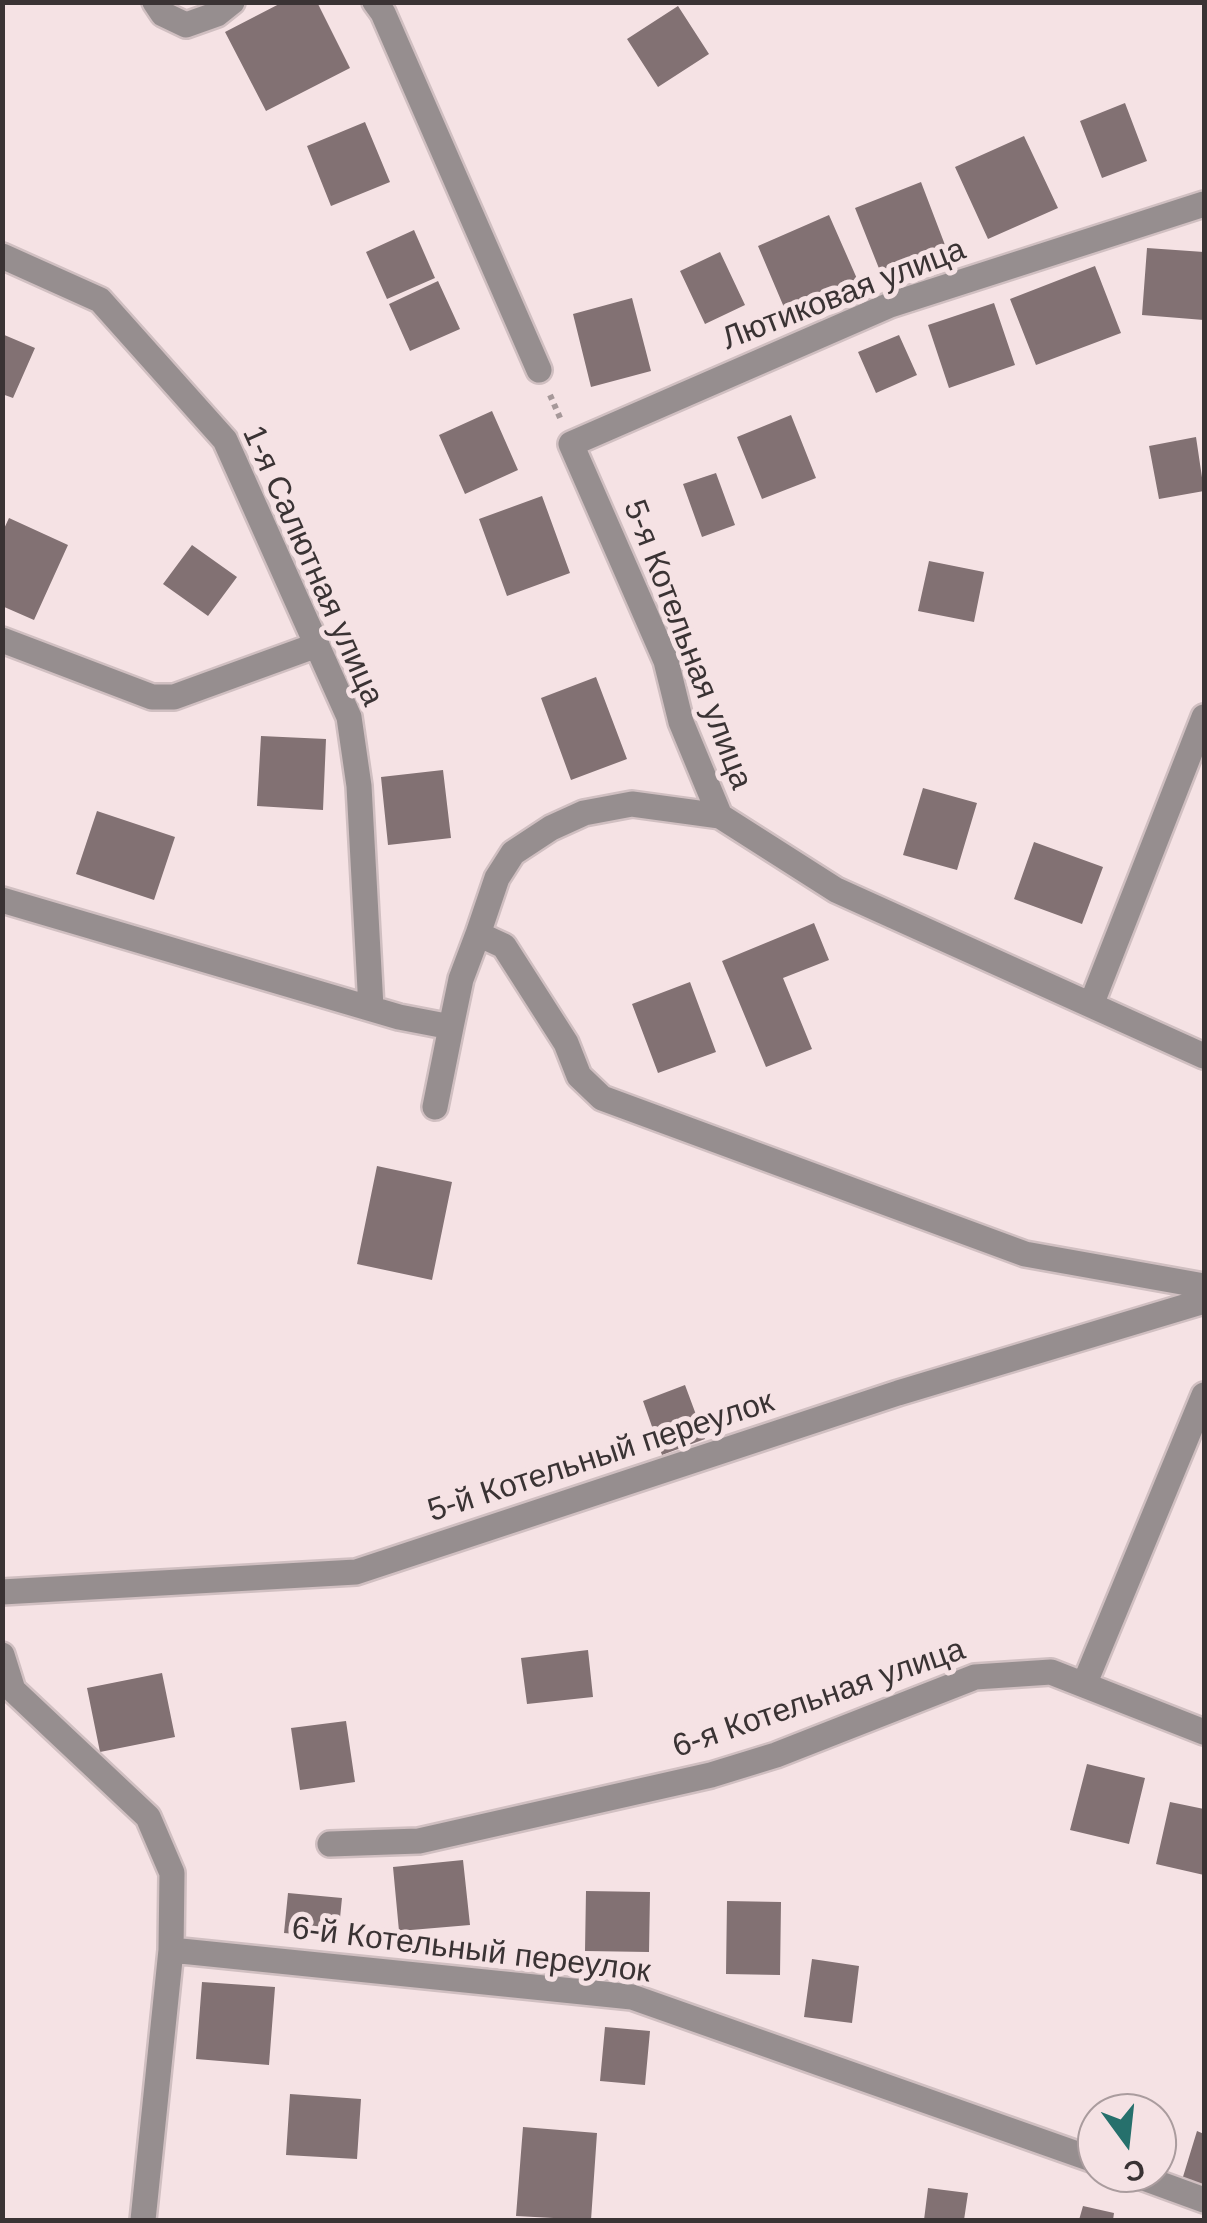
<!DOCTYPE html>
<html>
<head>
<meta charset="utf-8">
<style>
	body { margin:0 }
	#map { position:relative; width:1207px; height:2223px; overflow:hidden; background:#f5e2e4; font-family:Helvetica,sans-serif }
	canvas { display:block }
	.frame { position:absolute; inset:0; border:5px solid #3a3334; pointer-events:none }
	.north { position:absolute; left:1077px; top:2093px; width:100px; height:100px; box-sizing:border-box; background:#f5e2e4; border:2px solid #aa9c9e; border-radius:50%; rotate:165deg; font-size:28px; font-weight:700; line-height:40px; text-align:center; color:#3a3334 }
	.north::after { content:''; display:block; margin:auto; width:35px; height:45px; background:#26706c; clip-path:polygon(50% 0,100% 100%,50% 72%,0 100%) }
</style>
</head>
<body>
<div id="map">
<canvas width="1207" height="2223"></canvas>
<div class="frame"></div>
<div class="north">С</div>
</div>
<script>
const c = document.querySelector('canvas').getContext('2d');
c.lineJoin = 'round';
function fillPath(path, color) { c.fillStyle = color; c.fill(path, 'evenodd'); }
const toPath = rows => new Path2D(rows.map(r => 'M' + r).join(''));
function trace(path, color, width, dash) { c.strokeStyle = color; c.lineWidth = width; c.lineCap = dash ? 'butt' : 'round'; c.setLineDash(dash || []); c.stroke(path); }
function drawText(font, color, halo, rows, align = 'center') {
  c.font = font + ' Helvetica,sans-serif'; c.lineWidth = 10; c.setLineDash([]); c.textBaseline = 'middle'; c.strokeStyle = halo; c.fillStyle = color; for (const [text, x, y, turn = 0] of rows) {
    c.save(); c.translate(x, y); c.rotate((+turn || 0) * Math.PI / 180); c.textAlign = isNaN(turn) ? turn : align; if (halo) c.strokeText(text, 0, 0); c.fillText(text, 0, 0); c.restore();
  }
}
const building = toPath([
	[283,2,317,2,350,68,266,111,225,32],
	[678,6,709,54,658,87,627,39],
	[1125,103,1147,161,1102,178,1080,121],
	[365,122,390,182,331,206,307,146],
	[1024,136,1058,208,988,239,955,167],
	[921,182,945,245,880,271,855,208],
	[829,215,858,281,786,312,758,246],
	[414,230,435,278,387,299,366,252],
	[1147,248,1204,252,1204,320,1142,315],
	[720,252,745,305,705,324,680,271],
	[1095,266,1121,333,1036,365,1010,299],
	[438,281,460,329,410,351,389,304],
	[632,298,651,371,591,387,573,314],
	[994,303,1015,365,949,388,928,325],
	[2,334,35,348,13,398,2,394],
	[899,335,917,375,876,393,858,352],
	[492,411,518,470,465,494,439,435],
	[791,415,816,478,762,499,737,437],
	[1196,437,1204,491,1159,499,1149,446],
	[716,473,735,525,702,537,683,484],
	[542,496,570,573,507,596,479,519],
	[9,518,68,545,34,620,2,606,2,533],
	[192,545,237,577,208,616,163,584],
	[929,561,984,572,974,622,918,611],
	[596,677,627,759,571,780,541,698],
	[261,736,326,739,323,810,257,806],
	[443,770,451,838,388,845,381,777],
	[923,788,977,803,957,870,903,855],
	[97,811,175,837,154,900,76,874],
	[1034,842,1103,867,1082,924,1014,899],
	[814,923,829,960,783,978,812,1049,766,1067,722,961],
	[690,982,716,1052,658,1073,632,1004],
	[377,1166,452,1182,432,1280,357,1264],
	[685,1385,705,1439,662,1455,643,1401],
	[588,1650,593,1697,527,1704,521,1658],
	[162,1673,175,1737,100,1752,87,1688],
	[346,1721,355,1782,300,1790,291,1728],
	[1087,1764,1145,1778,1129,1844,1070,1830],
	[1170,1802,1204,1809,1204,1875,1156,1864],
	[463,1860,470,1925,399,1931,393,1867],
	[586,1891,650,1892,649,1952,585,1951],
	[288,1893,342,1898,338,1938,284,1933],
	[727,1901,781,1902,780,1975,726,1974],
	[812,1959,859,1966,852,2023,804,2017],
	[202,1982,275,1987,269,2065,196,2059],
	[605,2027,650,2031,645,2085,600,2081],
	[290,2094,361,2099,357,2159,286,2155],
	[523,2127,597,2133,591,2220,516,2216],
	[1197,2131,1204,2134,1204,2188,1182,2180],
	[928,2188,968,2193,964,2220,924,2220],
	[1083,2206,1114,2213,1113,2220,1079,2220]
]);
const path = toPath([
	[550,395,561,420]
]);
const minor = toPath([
	[155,2,163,14,186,25,217,14,232,2],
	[375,2,383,13,539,370],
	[1204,204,890,305,571,444,666,661,681,722,720,816,836,890,1204,1056],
	[2,256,100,300,225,440,349,717,359,786,371,1008],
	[2,640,152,697,174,697,317,645],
	[720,816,632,804,584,813,551,828,513,853,497,878,478,934,504,946,566,1043,579,1076,602,1098,1025,1254,1204,1286],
	[2,900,399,1017,451,1027,461,979,478,934],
	[1091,1005,1204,717],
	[435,1107,451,1027],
	[2,1592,356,1572,898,1393,1204,1301],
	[2,1655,13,1690,148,1817,172,1873,171,1950,143,2220],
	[1084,1685,1204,1395],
	[330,1844,419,1841,711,1775,776,1755,975,1677,1051,1672,1204,1732],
	[171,1950,632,1997,1097,2161],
	[1130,2173,1204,2200]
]);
const streetNames = [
	["Лютиковая улица",844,295,-21],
	["1-я Салютная улица",312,566,66],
	["5-я Котельная улица",687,645,69],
	["5-й Котельный переулок",601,1457,-18],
	["6-я Котельная улица",819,1699,-19],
	["6-й Котельный переулок",471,1951,7]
];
fillPath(building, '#827173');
trace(minor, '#d0bfc1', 30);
trace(path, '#a69899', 6, [5, 5]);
trace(minor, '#968e8f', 25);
drawText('32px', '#3a3334', '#f5e2e4', streetNames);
</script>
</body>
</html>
